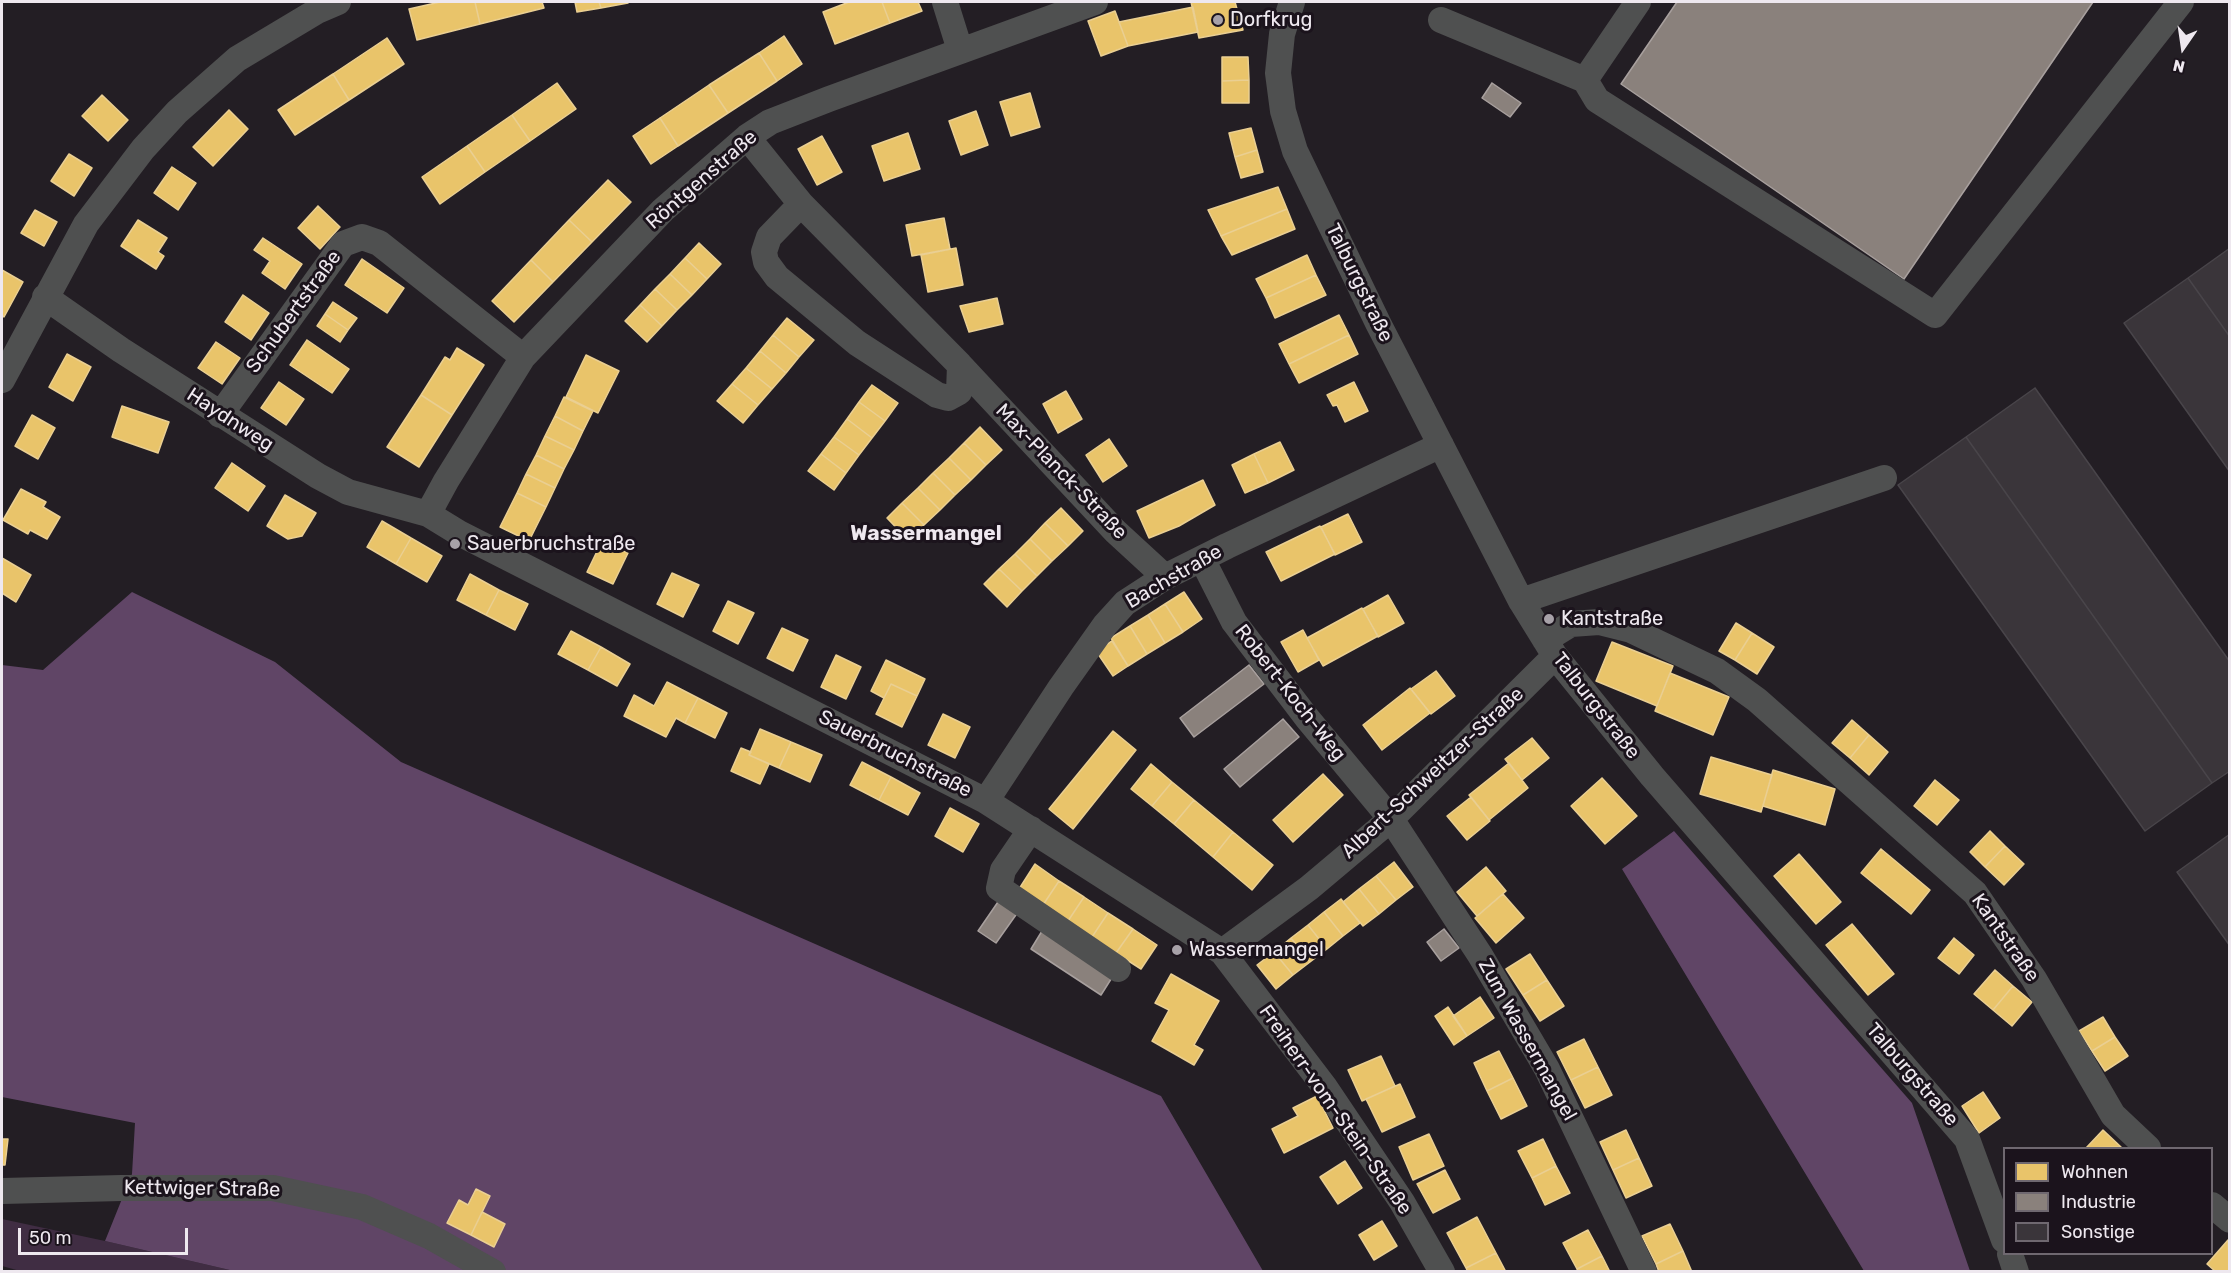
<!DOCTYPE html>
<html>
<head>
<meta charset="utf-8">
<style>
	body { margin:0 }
	#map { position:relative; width:2231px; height:1273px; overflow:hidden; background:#231e24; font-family:Rubik,sans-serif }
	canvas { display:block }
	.frame { position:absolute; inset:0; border:3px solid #eee8ef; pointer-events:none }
	.legend { position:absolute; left:2003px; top:1147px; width:210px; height:108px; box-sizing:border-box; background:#1b131c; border:2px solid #6f6870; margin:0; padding:8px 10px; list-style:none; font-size:18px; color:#eee8ef }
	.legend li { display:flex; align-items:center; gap:12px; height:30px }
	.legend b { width:30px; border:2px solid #6f6870 }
	.north { position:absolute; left:2153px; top:18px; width:60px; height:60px; -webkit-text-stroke:4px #1b131c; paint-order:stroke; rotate:193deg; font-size:16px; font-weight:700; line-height:24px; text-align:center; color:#eee8ef }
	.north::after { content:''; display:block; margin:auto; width:21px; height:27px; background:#eee8ef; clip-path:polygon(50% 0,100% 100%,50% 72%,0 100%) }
	.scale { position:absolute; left:18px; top:1228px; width:170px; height:27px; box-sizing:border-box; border:3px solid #eee8ef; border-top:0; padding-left:8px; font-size:18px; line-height:21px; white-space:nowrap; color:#eee8ef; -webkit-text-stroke:4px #1b131c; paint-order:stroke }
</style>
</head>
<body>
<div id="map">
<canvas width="2231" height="1273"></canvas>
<div class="frame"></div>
<ul class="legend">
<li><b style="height:16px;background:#e9c46a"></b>Wohnen</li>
<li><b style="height:16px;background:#8a817c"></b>Industrie</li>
<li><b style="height:16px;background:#3a353a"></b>Sonstige</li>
</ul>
<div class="north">N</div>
<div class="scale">50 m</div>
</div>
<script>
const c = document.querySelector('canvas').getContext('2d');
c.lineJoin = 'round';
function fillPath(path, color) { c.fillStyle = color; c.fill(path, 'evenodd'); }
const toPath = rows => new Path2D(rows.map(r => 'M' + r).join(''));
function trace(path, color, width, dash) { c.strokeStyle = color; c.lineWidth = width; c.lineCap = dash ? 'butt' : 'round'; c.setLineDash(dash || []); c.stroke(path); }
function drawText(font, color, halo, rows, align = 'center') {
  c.font = font + ' Rubik,sans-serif'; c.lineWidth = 6; c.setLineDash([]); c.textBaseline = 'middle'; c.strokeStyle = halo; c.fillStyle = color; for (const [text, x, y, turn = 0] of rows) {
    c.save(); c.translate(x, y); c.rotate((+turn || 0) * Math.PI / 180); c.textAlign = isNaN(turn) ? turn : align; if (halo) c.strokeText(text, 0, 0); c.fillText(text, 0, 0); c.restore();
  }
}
const green = toPath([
	[2,1219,105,1241,234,1271,20,1271,2,1266]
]);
const forest = toPath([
	[132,592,275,662,401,762,1161,1096,1263,1271,234,1271,105,1241,132,1174,135,1123,2,1097,2,665,43,670],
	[1674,831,1912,1103,1970,1271,1864,1271,1622,869]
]);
const homes = toPath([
	[440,2,475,2,480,24,417,40,409,9,440,2],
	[475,2,542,2,544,8,480,24,475,2],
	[575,2,599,2,601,8,577,12,575,2],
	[599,2,627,2,628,3,601,8,599,2],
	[849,2,882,2,890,23,835,44,823,12,849,2],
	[882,2,918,2,922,11,890,23,882,2],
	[1191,2,1235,2,1243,30,1199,38,1191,2],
	[1193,7,1198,32,1128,46,1119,22,1193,7],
	[1115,11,1128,46,1101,56,1088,21,1115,11],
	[784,36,802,64,777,81,759,53,784,36],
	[387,38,404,64,349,100,333,74,387,38],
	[759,53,777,81,728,113,709,85,759,53],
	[1222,57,1248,57,1249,80,1222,81,1222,57],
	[333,74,349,100,295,135,278,110,333,74],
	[1249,80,1249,103,1222,103,1222,81,1249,80],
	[557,83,576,109,530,141,512,115,557,83],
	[709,85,728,113,678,146,660,118,709,85],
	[1030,93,1040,127,1011,136,1000,102,1030,93],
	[102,95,128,120,108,141,82,116,102,95],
	[229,110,248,129,213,166,193,147,229,110],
	[976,111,988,145,961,155,949,121,976,111],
	[512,115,530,141,485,172,467,146,512,115],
	[660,118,678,146,651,164,633,136,660,118],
	[1251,128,1257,150,1235,157,1229,133,1251,128],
	[908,133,920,169,884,181,872,146,908,133],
	[822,136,842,172,817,185,798,149,822,136],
	[467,146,485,172,440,204,422,177,467,146],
	[1257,150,1263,172,1241,178,1235,157,1257,150],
	[69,154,92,168,74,196,51,181,69,154],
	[172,167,196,183,178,210,154,193,172,167],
	[608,180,631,202,592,242,569,220,608,180],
	[1278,187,1287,209,1221,236,1208,210,1278,187],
	[318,206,340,227,320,249,298,228,318,206],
	[1287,209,1295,229,1232,255,1221,236,1287,209],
	[35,210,57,222,44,246,21,233,35,210],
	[944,218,950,249,912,256,906,225,944,218],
	[138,220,167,238,158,252,164,256,156,269,121,246,138,220],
	[569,220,592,242,553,282,531,260,569,220],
	[263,238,302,264,285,289,262,273,270,261,254,250,263,238],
	[699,243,721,264,707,279,685,258,699,243],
	[956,248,963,285,928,292,921,255,956,248],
	[1307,255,1316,275,1266,298,1256,279,1307,255],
	[685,258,707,279,692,295,670,274,685,258],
	[362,259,404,288,387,313,345,285,362,259],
	[531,260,553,282,514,322,492,301,531,260],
	[2,270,23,282,4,317,2,315,2,270],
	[670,274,692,295,677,310,655,289,670,274],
	[1316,275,1326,295,1275,318,1266,298,1316,275],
	[655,289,677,310,662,326,640,305,655,289],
	[243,295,269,313,251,340,225,322,243,295],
	[997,298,1003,324,969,332,960,306,997,298],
	[333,302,357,318,348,330,325,314,333,302],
	[640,305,662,326,647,342,625,321,640,305],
	[325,314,348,330,340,342,317,326,325,314],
	[1339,315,1349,335,1289,364,1279,344,1339,315],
	[787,318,814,340,799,357,773,335,787,318],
	[773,335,799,357,786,373,760,351,773,335],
	[1349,335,1358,354,1299,383,1289,364,1349,335],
	[307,340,349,369,332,393,290,365,307,340],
	[216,342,240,358,222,384,198,368,216,342],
	[457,348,484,365,452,415,421,395,445,357,450,360,457,348],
	[760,351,786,373,772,389,746,368,760,351],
	[67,354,91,367,73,401,49,387,67,354],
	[586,355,619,371,598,413,566,397,586,355],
	[746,368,772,389,758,405,732,384,746,368],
	[279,382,304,399,286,425,261,408,279,382],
	[1354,382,1368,411,1345,422,1337,405,1333,406,1327,395,1354,382],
	[732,384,758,405,743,423,717,401,732,384],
	[872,385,898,403,885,421,859,402,872,385],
	[1066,391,1082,419,1058,433,1043,404,1066,391],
	[421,395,452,415,419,467,387,447,421,395],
	[564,397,593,411,583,431,555,416,564,397],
	[859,402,885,421,872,438,847,419,859,402],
	[122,406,169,422,158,453,112,437,122,406],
	[32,415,55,428,38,459,15,446,32,415],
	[555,416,583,431,574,450,545,436,555,416],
	[847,419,872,438,859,455,834,437,847,419],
	[980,427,1002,450,986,465,964,443,980,427],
	[545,436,574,450,564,469,536,455,545,436],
	[834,437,859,455,846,473,821,454,834,437],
	[1109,439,1127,466,1103,482,1086,455,1109,439],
	[1280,442,1294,470,1268,483,1254,454,1280,442],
	[964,443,986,465,971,480,949,458,964,443],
	[821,454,846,473,834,490,808,471,821,454],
	[1254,454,1268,483,1245,493,1232,465,1254,454],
	[536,455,564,469,555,488,526,474,536,455],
	[949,458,971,480,955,495,933,473,949,458],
	[232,463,265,486,248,511,215,488,232,463],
	[933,473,955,495,940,510,918,488,933,473],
	[526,474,555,488,546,507,517,493,526,474],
	[1203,480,1215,505,1179,526,1149,538,1137,511,1203,480],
	[918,488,940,510,924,525,902,503,918,488],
	[21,489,46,502,43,507,60,517,47,539,30,530,28,534,3,520,21,489],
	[517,493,546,507,529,541,500,527,517,493],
	[285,495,316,513,302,536,288,539,267,526,285,495],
	[902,503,924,525,908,540,887,518,902,503],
	[1061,508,1083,531,1068,546,1045,523,1061,508],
	[1348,514,1362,542,1335,555,1321,527,1348,514],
	[382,521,411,538,396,564,367,547,382,521],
	[1045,523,1068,546,1052,561,1030,539,1045,523],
	[1320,526,1335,554,1281,581,1266,552,1320,526],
	[411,538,442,556,427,582,396,564,411,538],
	[1030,539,1052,561,1037,576,1015,554,1030,539],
	[602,541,628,553,613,584,587,572,602,541],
	[1015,554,1037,576,1022,591,999,569,1015,554],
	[2,558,31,575,16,602,2,593,2,558],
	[999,569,1022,591,1007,607,984,584,999,569],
	[672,573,699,585,683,617,657,604,672,573],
	[470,574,499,590,486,615,457,600,470,574],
	[499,590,528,604,515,630,486,615,499,590],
	[1184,592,1202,619,1183,632,1165,604,1184,592],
	[1388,595,1404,623,1378,637,1363,609,1388,595],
	[728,601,754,613,738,644,713,631,728,601],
	[1165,604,1183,632,1165,643,1148,615,1165,604],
	[1362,608,1378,636,1323,666,1307,638,1362,608],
	[1148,615,1165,643,1147,654,1130,626,1148,615],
	[1736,623,1752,633,1735,660,1719,651,1736,623],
	[1130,626,1147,654,1128,666,1111,638,1130,626],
	[782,628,808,640,793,671,767,658,782,628],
	[1303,630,1319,660,1298,672,1281,642,1303,630],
	[571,631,601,647,588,670,558,654,571,631],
	[1752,633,1774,647,1757,674,1735,660,1752,633],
	[1112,641,1128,666,1113,676,1096,651,1112,641],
	[1612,642,1673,666,1657,706,1596,681,1612,642],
	[601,647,630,664,617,686,588,670,601,647],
	[836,655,861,667,846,699,821,687,836,655],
	[886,660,925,679,917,696,891,684,884,698,871,691,886,660],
	[1436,671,1455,696,1431,714,1411,689,1436,671],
	[1670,673,1729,697,1713,735,1655,711,1670,673],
	[667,682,698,698,685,723,676,718,666,737,624,716,634,695,654,706,667,682],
	[891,684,917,696,902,727,876,714,891,684],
	[1410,688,1430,713,1382,750,1363,725,1410,688],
	[698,698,727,713,715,738,685,723,698,698],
	[943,714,970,727,955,758,928,745,943,714],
	[1852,720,1869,735,1850,758,1832,743,1852,720],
	[760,729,791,742,779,768,749,755,760,729],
	[1113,731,1136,750,1073,829,1049,809,1113,731],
	[1869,735,1888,752,1869,775,1850,758,1869,735],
	[1532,738,1549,758,1522,780,1505,759,1532,738],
	[791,742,822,755,810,782,779,768,791,742],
	[741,748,751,752,749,755,769,764,760,784,731,771,741,748],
	[1711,757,1772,775,1761,812,1700,794,1711,757],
	[862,762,891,777,879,800,850,785,862,762],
	[1509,763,1528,788,1489,820,1469,795,1509,763],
	[1151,764,1172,782,1152,806,1131,789,1151,764],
	[1773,770,1835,789,1825,825,1763,806,1773,770],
	[1323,774,1343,795,1293,842,1273,820,1323,774],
	[891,777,920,793,908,815,879,800,891,777],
	[1602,778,1637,816,1605,844,1571,806,1602,778],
	[1935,780,1959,800,1937,825,1914,806,1935,780],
	[1172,782,1194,800,1174,824,1152,806,1172,782],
	[1471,797,1490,821,1467,840,1447,816,1471,797],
	[1194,800,1233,832,1213,857,1174,824,1194,800],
	[950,808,979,824,963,852,935,836,950,808],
	[1990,831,2005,846,1985,867,1970,852,1990,831],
	[1233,832,1273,865,1252,890,1213,857,1233,832],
	[2005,846,2024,864,2004,885,1985,867,2005,846],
	[1881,849,1930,890,1911,914,1861,873,1881,849],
	[1799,854,1841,902,1816,924,1774,876,1799,854],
	[1394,862,1413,887,1396,900,1376,876,1394,862],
	[1035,864,1059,881,1043,905,1019,889,1035,864],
	[1486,867,1506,891,1477,916,1457,892,1486,867],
	[1376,876,1396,900,1379,914,1359,889,1376,876],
	[1059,881,1084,897,1068,921,1043,905,1059,881],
	[1359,889,1379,914,1363,926,1343,902,1359,889],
	[1503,894,1524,918,1496,943,1475,918,1503,894],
	[1084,897,1108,913,1092,937,1068,921,1084,897],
	[1341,899,1360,923,1343,936,1324,912,1341,899],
	[1324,912,1343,936,1327,949,1308,925,1324,912],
	[1108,913,1133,929,1116,953,1092,937,1108,913],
	[1852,924,1894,974,1868,995,1826,945,1852,924],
	[1308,925,1327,949,1310,962,1291,938,1308,925],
	[1133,929,1157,945,1141,969,1116,953,1133,929],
	[1291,938,1310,962,1293,975,1274,952,1291,938],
	[1954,938,1974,955,1959,974,1938,958,1954,938],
	[1274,952,1293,975,1276,989,1257,965,1274,952],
	[1530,954,1547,980,1523,995,1506,969,1530,954],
	[1995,970,2013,986,1993,1010,1974,994,1995,970],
	[1171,974,1219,1001,1194,1045,1203,1050,1194,1065,1152,1041,1169,1010,1155,1003,1171,974],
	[1547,980,1564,1006,1540,1021,1523,995,1547,980],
	[2013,986,2032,1002,2012,1026,1993,1010,2013,986],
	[1480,997,1494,1018,1467,1036,1453,1016,1480,997],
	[1448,1007,1467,1036,1454,1045,1435,1016,1448,1007],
	[2103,1017,2115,1037,2092,1051,2079,1031,2103,1017],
	[2115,1037,2128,1056,2105,1071,2092,1051,2115,1037],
	[1584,1039,1598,1067,1571,1080,1557,1052,1584,1039],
	[1499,1051,1513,1078,1487,1091,1474,1063,1499,1051],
	[1381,1056,1395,1086,1362,1101,1348,1070,1381,1056],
	[1598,1067,1612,1095,1585,1108,1571,1080,1598,1067],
	[1513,1078,1527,1106,1501,1119,1487,1091,1513,1078],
	[1400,1084,1415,1117,1382,1132,1366,1099,1400,1084],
	[1983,1092,2000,1118,1979,1133,1962,1106,1983,1092],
	[1317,1096,1333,1128,1284,1153,1272,1129,1298,1116,1293,1108,1317,1096],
	[1626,1130,1639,1158,1613,1170,1600,1142,1626,1130],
	[2103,1130,2121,1147,2086,1148,2103,1130],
	[1429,1134,1444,1166,1413,1180,1399,1147,1429,1134],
	[2,1139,8,1139,5,1165,2,1165,2,1139],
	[1543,1139,1556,1166,1532,1178,1518,1151,1543,1139],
	[1639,1158,1652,1186,1626,1198,1613,1170,1639,1158],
	[1345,1161,1362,1188,1338,1204,1320,1177,1345,1161],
	[1556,1166,1570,1193,1545,1205,1532,1178,1556,1166],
	[1445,1170,1460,1199,1433,1213,1417,1184,1445,1170],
	[476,1189,490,1196,471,1235,447,1223,459,1200,468,1205,476,1189],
	[482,1212,505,1224,494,1247,471,1235,482,1212],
	[1477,1217,1496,1253,1466,1268,1447,1233,1477,1217],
	[1382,1221,1397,1246,1374,1260,1359,1235,1382,1221],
	[1670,1224,1683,1251,1656,1264,1642,1236,1670,1224],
	[1588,1230,1602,1256,1577,1269,1563,1243,1588,1230],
	[2228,1240,2230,1272,2216,1272,2207,1264,2228,1240],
	[1683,1251,1692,1272,1659,1272,1656,1264,1683,1251],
	[1496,1253,1506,1272,1468,1272,1466,1268,1496,1253],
	[1602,1256,1610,1272,1578,1272,1577,1269,1602,1256]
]);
const industry = toPath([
	[1677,2,2093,2,1904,279,1621,84,1677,2],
	[1492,83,1521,103,1510,117,1482,98,1492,83],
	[1249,665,1264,684,1194,737,1180,718,1249,665],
	[1283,719,1299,737,1240,787,1224,769,1283,719],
	[1000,899,1018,912,996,943,978,931,1000,899],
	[1444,929,1459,948,1441,961,1427,942,1444,929],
	[1042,931,1113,976,1101,995,1031,949,1042,931]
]);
const building = toPath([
	[2230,248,2230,337,2188,278,2230,248],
	[2188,278,2230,337,2230,472,2124,323,2188,278],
	[2035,388,2230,662,2230,771,2212,783,1966,437,2035,388],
	[1966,437,2212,783,2145,831,1898,485,1966,437],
	[2230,834,2230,946,2177,872,2230,834]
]);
const minor = toPath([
	[945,2,960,50],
	[1292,2,1282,34,1278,73,1283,111,1295,151,1378,323,1521,601,1555,656,1652,776,1967,1139,2004,1240],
	[1638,2,1585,80,1597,100,1935,315,2181,2],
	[1441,20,1585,80],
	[747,137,801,204,960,365,1115,531,1165,577],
	[801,204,769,237,764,252,766,262,777,277,857,343,937,395,948,398,959,392,960,365],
	[45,297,121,350,318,476,348,492,428,514,459,533,986,801,1222,952,1324,1086,1402,1202,1442,1272],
	[2,380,86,224,143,149,177,112,237,59,317,11,338,2],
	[220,415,343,244,362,237,379,243,523,357],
	[428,514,446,481,523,357,663,210,747,137,770,122,829,99,1095,2],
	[1202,559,1234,622,1307,718,1391,819,1480,955,1547,1069,1644,1272],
	[1521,601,1884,478],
	[1545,640,1571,624,1599,622,1631,630,1717,671,1757,700,1975,893,2034,979,2113,1115,2148,1148],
	[986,801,1061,687,1105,625,1125,603,1165,577,1227,546,1441,445],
	[1031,829,1003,870,999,888,1118,969],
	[1222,952,1309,888,1391,819,1555,656],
	[2,1191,122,1188,273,1188,362,1207,429,1236,493,1272],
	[2212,1205,2230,1220],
	[2010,1254,2016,1272]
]);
const markers = [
	[1218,20,6,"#a7a1a8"],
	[455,544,6,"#a7a1a8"],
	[1549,619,6,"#a7a1a8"],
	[1177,950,6,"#a7a1a8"]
];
const poiNames = [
	["Dorfkrug",1230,20],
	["Sauerbruchstraße",467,544],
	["Kantstraße",1561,619],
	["Wassermangel",1189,950]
];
const streetNames = [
	["Röntgenstraße",702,180,-41],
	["Talburgstraße",1359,283,64],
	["Schubertstraße",294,312,-54],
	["Haydnweg",230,420,33],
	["Max-Planck-Straße",1061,472,46],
	["Bachstraße",1174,577,-30],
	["Robert-Koch-Weg",1290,693,52],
	["Talburgstraße",1596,706,52],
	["Sauerbruchstraße",895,754,27],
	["Albert-Schweitzer-Straße",1433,773,-43],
	["Kantstraße",2005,938,55],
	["Zum Wassermangel",1527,1040,61],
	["Talburgstraße",1912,1075,49],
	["Freiherr-vom-Stein-Straße",1335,1110,55],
	["Kettwiger Straße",202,1189,1]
];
const neighbourhoodNames = [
	["Wassermangel",926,534]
];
fillPath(green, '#402d43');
fillPath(forest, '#604566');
fillPath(homes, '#e9c46a');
trace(homes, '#eacf92', 1.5);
fillPath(industry, '#8a817c');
trace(industry, '#a8a09e', 1.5);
fillPath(building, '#3a353a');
trace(building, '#49454a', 1.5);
trace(minor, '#4f5050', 26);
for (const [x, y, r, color] of markers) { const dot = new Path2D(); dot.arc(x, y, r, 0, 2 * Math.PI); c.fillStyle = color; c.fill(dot); trace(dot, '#1b131c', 2); }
drawText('20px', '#eee8ef', '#1b131c', poiNames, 'left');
drawText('20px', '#eee8ef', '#1b131c', streetNames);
drawText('bold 21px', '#eee8ef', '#1b131c', neighbourhoodNames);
</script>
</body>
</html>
